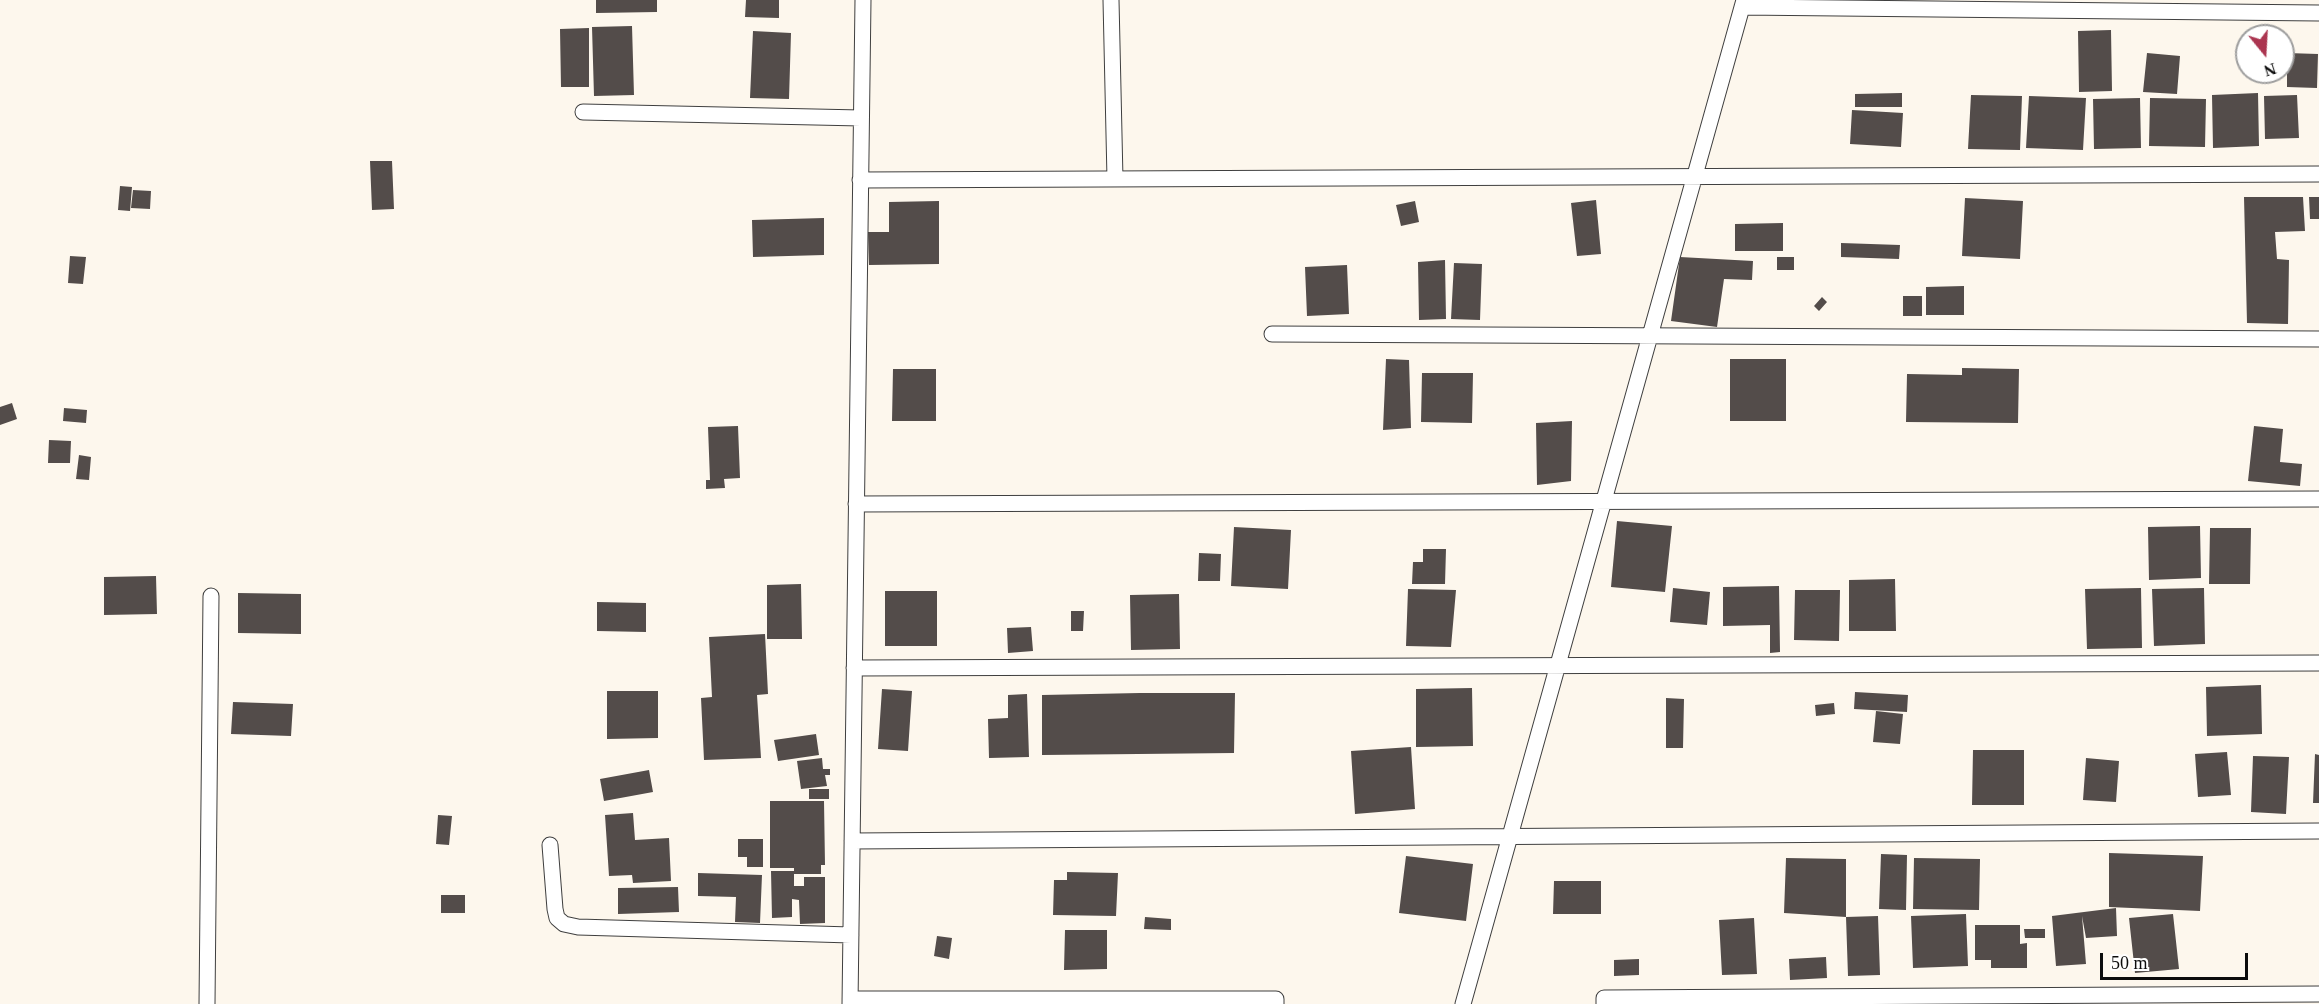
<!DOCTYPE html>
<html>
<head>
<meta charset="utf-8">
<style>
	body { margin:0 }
	#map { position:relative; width:2319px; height:1004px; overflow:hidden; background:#fdf7ed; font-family:"Times New Roman",serif }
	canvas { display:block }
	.north { position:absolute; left:2235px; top:24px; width:60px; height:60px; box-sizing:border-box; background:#fff; border:2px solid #9e9e9e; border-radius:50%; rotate:162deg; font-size:16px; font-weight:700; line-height:24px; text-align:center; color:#0c0c0c }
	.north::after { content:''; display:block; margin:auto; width:21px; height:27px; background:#ab3550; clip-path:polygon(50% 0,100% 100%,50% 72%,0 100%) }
	.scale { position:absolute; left:2100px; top:953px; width:148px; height:27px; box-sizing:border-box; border:3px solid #0c0c0c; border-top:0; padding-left:8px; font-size:18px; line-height:21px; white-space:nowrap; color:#0c0c0c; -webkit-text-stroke:4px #fff; paint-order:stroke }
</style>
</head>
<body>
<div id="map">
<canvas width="2319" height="1004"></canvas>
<div class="north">N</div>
<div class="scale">50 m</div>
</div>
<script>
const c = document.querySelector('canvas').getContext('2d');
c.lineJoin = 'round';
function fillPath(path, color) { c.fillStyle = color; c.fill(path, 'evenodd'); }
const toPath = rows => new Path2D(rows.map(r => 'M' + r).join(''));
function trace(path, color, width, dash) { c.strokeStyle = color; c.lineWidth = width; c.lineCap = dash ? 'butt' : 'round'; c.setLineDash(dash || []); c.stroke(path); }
const building = toPath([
	[596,0,657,0,657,12,596,13],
	[746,0,779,0,779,18,745,17],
	[632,26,634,95,594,96,592,27],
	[589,28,589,87,561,87,560,29],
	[2111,30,2112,91,2079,92,2078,31],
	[753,31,791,33,789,99,750,98],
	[2147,53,2180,56,2177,94,2143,92],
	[2287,53,2318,54,2317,88,2287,87],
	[1902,93,1902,107,1855,107,1855,94],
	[2258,93,2259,146,2213,148,2212,95],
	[1971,95,2022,96,2020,150,1968,149],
	[2297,95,2299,138,2265,139,2264,96],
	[2029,96,2086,98,2083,150,2026,148],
	[2140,98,2141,148,2094,149,2093,99],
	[2150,98,2206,99,2205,147,2149,146],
	[1852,110,1903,113,1901,147,1850,144],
	[370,161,392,161,394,209,372,210],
	[120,186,132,187,130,211,118,210],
	[133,190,151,191,150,209,131,208],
	[2244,197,2303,197,2305,231,2275,232,2277,259,2289,260,2288,324,2247,323],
	[2309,197,2319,197,2319,219,2310,219],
	[1965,198,2023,201,2020,259,1962,256],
	[1596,200,1601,254,1577,256,1571,203],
	[939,201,939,264,869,265,868,232,889,232,889,202],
	[1415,201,1419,222,1401,226,1396,205],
	[824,218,824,255,753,257,752,220],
	[1783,223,1783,251,1735,251,1735,224],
	[1841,243,1900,245,1899,259,1841,257],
	[70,256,86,257,83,284,68,283],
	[1680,257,1753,261,1752,280,1724,279,1717,327,1671,321],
	[1777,257,1794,257,1794,270,1777,270],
	[1445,260,1446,319,1419,320,1418,262],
	[1454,263,1482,264,1480,320,1451,319],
	[1347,265,1349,314,1307,316,1305,267],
	[1964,286,1964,315,1926,315,1926,287],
	[1903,296,1922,296,1922,316,1903,316],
	[1822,297,1827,302,1819,311,1814,306],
	[1386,359,1409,360,1411,428,1383,430],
	[1730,359,1786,359,1786,421,1730,421],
	[1962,368,2019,369,2018,423,1906,422,1907,374,1962,375],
	[893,369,936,369,936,421,892,421],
	[1422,373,1473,373,1472,423,1421,422],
	[12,403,17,419,0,425,0,407],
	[64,408,87,410,86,423,63,421],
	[1572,421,1571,481,1537,485,1536,423],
	[738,426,740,478,724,479,725,488,706,489,706,480,710,480,708,427],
	[2254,426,2283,429,2280,462,2302,464,2300,486,2248,481],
	[49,440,71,441,70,463,48,463],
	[79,455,91,457,89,480,76,479],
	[1617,521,1672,526,1665,592,1611,587],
	[2200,526,2201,578,2149,580,2148,527],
	[1234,527,1291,530,1288,589,1231,586],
	[2210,528,2251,528,2250,584,2209,584],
	[1423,549,1446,549,1445,584,1412,584,1413,562,1423,562],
	[1199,553,1221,554,1220,581,1198,581],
	[156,576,157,614,104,615,104,577],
	[1895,579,1896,631,1849,631,1849,580],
	[801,584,802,639,767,639,767,585],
	[1779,586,1780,652,1770,653,1770,625,1723,626,1723,587],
	[1673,588,1710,592,1707,625,1670,622],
	[2141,588,2142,648,2087,649,2085,589],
	[2204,588,2205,644,2154,646,2152,589],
	[1408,589,1456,590,1451,647,1406,646],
	[1795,590,1840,590,1839,641,1794,640],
	[885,591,937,591,937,646,885,646],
	[238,593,301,594,301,634,238,633],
	[1179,594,1180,649,1131,650,1130,595],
	[597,602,646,603,646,632,597,631],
	[1071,611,1084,611,1083,631,1071,631],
	[1031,627,1033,651,1008,653,1007,628],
	[765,634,768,694,757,695,761,758,704,760,701,698,712,697,709,637],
	[2261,685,2262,734,2207,736,2206,687],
	[1472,688,1473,746,1416,747,1416,689],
	[882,689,912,691,908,751,878,749],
	[607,691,658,691,658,738,607,739],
	[1855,692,1908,695,1907,712,1854,709],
	[1140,693,1235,693,1234,753,1042,755,1042,695],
	[1027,694,1029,757,989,758,988,719,1008,718,1008,695],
	[1666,698,1684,699,1683,748,1666,748],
	[233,702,293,704,291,736,231,734],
	[1834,703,1835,714,1816,716,1815,705],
	[1876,711,1903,714,1900,744,1873,742],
	[816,734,819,755,778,761,774,740],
	[1411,747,1415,809,1355,814,1351,751],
	[1973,750,2024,750,2024,805,1972,805],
	[2227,752,2231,795,2198,797,2195,754],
	[2315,754,2319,755,2319,803,2313,803],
	[2253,756,2289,757,2286,814,2251,812],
	[822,758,823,769,830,769,830,775,825,775,827,786,801,789,797,761],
	[2086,758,2119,761,2116,802,2083,800],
	[649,770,653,792,604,801,600,779],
	[809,789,829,789,829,799,809,799],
	[770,801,824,801,825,865,821,865,821,874,794,874,794,886,804,886,804,877,825,877,825,923,800,924,799,900,792,899,792,917,772,918,771,871,794,871,794,868,770,868],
	[633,813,635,840,669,838,671,881,633,883,632,875,609,876,605,815],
	[438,815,452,816,449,845,436,844],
	[738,839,763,839,763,867,747,867,747,857,738,857],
	[2109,853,2203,856,2200,911,2109,907],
	[1881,854,1907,855,1906,910,1879,909],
	[1406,856,1473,864,1466,921,1399,913],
	[1786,858,1846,859,1846,917,1784,913],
	[1914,858,1980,859,1979,910,1913,909],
	[1067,872,1118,873,1116,916,1053,915,1054,880,1067,880],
	[698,873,762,875,760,923,735,922,736,897,698,896],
	[1554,881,1601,881,1601,914,1553,914],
	[678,887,679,912,618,914,618,888],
	[441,895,465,895,465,913,441,913],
	[2116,908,2117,936,2086,938,2082,916,2086,964,2056,966,2052,916],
	[1966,914,1968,966,1913,968,1911,916],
	[2173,914,2179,969,2135,973,2129,918],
	[1878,916,1880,975,1848,976,1846,917],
	[1145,917,1171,919,1171,930,1144,929],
	[1754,918,1757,974,1722,975,1719,920],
	[1975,925,2020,925,2020,944,2027,943,2027,968,1991,968,1991,960,1975,960],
	[2024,929,2045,929,2045,938,2025,938],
	[1065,930,1107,930,1107,969,1064,970],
	[937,936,952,938,949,959,934,956],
	[1826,957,1827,978,1790,980,1789,959],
	[1639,959,1639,975,1614,976,1614,960]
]);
const street = toPath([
	[1111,0,1115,179],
	[1742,7,2319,13],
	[583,112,861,118],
	[860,180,2319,174],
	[1272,334,2319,339],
	[856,504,2319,499],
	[854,668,2319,663],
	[852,841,2319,831],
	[550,845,555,909,557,918,564,924,578,927,851,935],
	[850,999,1276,999,1276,1004],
	[207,1004,211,596],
	[850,1004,863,0],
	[1463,1004,1744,0],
	[1604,1004,1604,998,2319,994]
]);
fillPath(building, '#534c4a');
trace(street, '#3f3f3f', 17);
trace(street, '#fff', 15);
</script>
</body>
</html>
